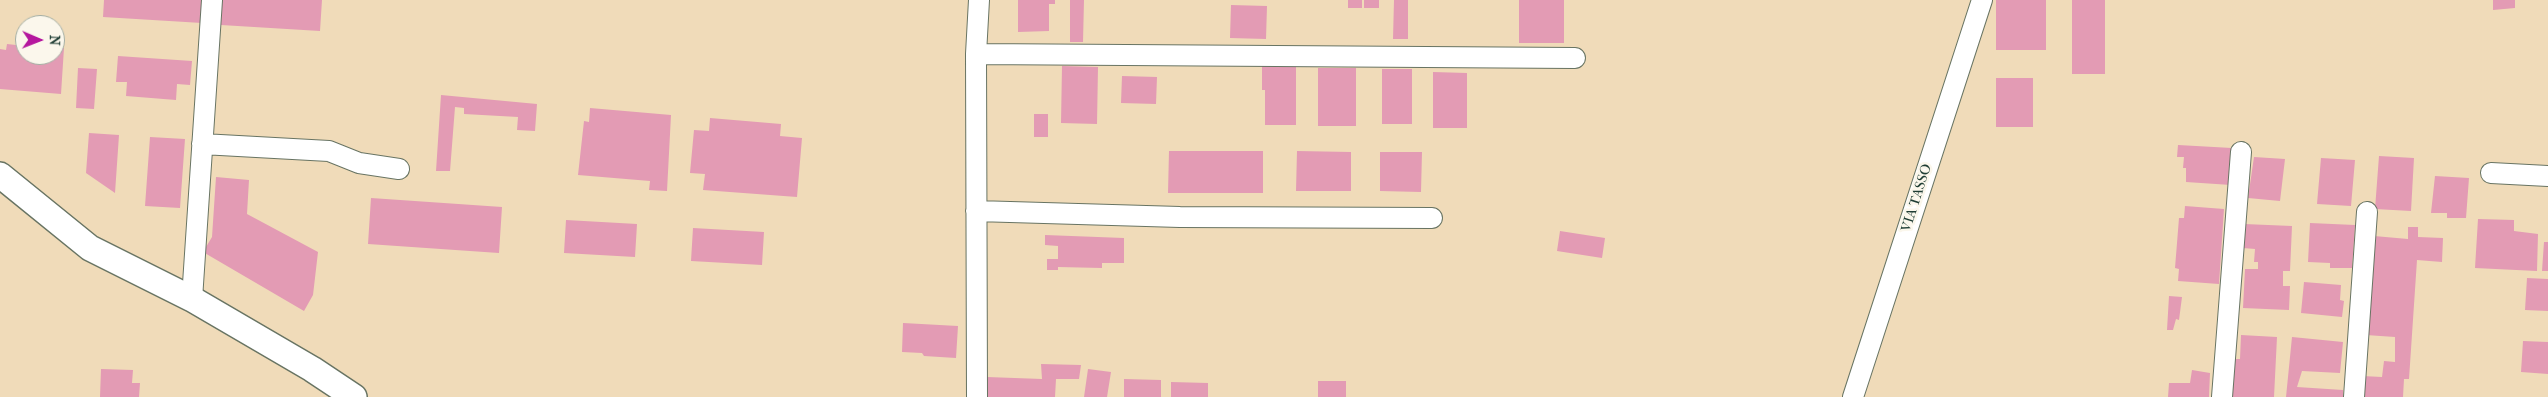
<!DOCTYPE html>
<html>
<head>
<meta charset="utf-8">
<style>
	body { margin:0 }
	#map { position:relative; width:2548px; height:397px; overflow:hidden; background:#f0dbb9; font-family:"IM FELL French Canon",serif }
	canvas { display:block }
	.north { position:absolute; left:15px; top:15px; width:50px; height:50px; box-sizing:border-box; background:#fbf7ec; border:1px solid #a3ada2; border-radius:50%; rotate:91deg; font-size:14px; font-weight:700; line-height:20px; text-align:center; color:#1f3d34 }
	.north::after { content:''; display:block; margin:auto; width:18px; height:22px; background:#b5179e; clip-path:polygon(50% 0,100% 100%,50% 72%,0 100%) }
</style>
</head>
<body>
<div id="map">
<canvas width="2548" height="397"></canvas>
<div class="north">N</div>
</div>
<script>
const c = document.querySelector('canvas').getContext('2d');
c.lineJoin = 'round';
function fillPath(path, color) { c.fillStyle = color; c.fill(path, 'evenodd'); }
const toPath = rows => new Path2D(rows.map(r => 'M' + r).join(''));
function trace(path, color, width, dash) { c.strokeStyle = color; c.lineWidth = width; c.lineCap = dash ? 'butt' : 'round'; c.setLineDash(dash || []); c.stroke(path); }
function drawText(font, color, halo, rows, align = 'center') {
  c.font = font + ' "IM FELL French Canon",serif'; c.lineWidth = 5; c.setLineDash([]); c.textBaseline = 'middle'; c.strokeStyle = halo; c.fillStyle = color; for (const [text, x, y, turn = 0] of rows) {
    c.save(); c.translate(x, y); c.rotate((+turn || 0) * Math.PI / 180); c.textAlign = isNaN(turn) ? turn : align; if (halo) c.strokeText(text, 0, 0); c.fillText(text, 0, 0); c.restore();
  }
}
const building = toPath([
	[104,0,204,0,202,23,103,17],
	[222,0,322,0,320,31,221,25],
	[1018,0,1055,0,1055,4,1049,4,1049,31,1018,32],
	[1070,0,1084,0,1083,42,1070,42],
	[1348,0,1362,0,1362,8,1348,8],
	[1364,0,1379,0,1379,8,1364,8],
	[1394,0,1408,0,1408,39,1393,39],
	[1519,0,1564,0,1564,43,1519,43],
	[1996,0,2046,0,2046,50,1996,50],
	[2072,0,2105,0,2105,74,2072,74],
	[2493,0,2515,0,2515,8,2493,10],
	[1231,5,1267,6,1266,39,1230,38],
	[7,44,25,46,25,55,55,55,55,48,64,48,61,94,0,89,0,49,6,50],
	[118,56,192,61,190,85,177,84,176,100,126,96,127,82,116,82],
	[1062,66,1098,67,1097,124,1061,123],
	[1262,66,1296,66,1296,125,1265,125,1265,90,1262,90],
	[78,68,97,69,94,109,76,108],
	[1318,68,1356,68,1356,126,1318,126],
	[1382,69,1412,69,1412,124,1382,124],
	[1433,72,1467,73,1467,128,1433,128],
	[1122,76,1157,77,1156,104,1121,103],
	[1996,78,2033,78,2033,127,1996,127],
	[441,95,537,104,535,131,517,130,518,117,464,114,464,108,455,107,450,171,436,171],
	[590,108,671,115,667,191,649,190,650,181,578,175,584,121,589,122],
	[1034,114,1048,114,1048,137,1034,137],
	[710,118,781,124,780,136,802,138,797,197,703,190,705,174,690,173,694,130,709,131],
	[89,133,119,135,115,193,86,173],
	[150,137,185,139,180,208,145,206],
	[2178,145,2232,148,2231,185,2186,182,2186,168,2183,168,2184,157,2177,157],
	[1169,151,1263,151,1263,193,1168,193],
	[1297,151,1351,152,1351,191,1296,191],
	[1380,152,1422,152,1421,192,1380,191],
	[2379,156,2414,158,2411,211,2375,209],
	[2254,157,2285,159,2280,201,2248,198],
	[2321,158,2355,160,2351,206,2317,204],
	[2435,176,2469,178,2466,218,2447,218,2447,213,2431,213],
	[216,177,249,180,247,214,318,252,313,295,304,311,203,252,212,237],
	[371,198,502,207,499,253,368,244],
	[2185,206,2224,209,2219,284,2178,281,2179,269,2175,268,2179,218,2184,218],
	[2478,219,2514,220,2514,231,2538,234,2537,271,2475,268],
	[566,220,637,224,635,257,564,253],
	[2310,223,2355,225,2352,268,2330,268,2330,263,2308,262],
	[2244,224,2292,226,2290,271,2283,271,2283,286,2290,286,2289,310,2243,308,2245,269,2258,269,2258,262,2254,262,2255,249,2243,248],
	[2408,227,2418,227,2418,237,2443,238,2442,262,2417,260,2409,379,2404,379,2403,397,2361,397,2362,376,2382,377,2384,361,2395,362,2395,337,2366,335,2374,236,2408,239],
	[693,228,764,232,762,265,691,261],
	[1560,231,1605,238,1602,258,1557,251],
	[1045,235,1124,238,1124,263,1102,263,1102,268,1058,267,1058,270,1047,270,1047,259,1058,259,1058,246,1045,245],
	[2544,242,2548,242,2548,271,2542,271],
	[2527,278,2548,279,2548,311,2525,310],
	[2304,282,2341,285,2340,300,2344,301,2342,317,2301,313],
	[2169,296,2182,297,2179,320,2176,319,2173,330,2167,330],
	[903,323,958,326,956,358,924,356,922,353,902,352],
	[2241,335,2277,337,2274,397,2229,397,2233,359,2240,359],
	[2292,337,2343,342,2340,373,2302,371,2297,387,2343,390,2343,397,2286,397],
	[2523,341,2548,342,2548,374,2521,372],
	[1041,364,1081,365,1079,379,1056,379,1055,397,986,397,987,377,1042,379],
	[101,369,133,370,132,383,140,383,139,397,100,397],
	[1088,369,1111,372,1107,397,1084,397],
	[2192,370,2210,373,2209,397,2168,397,2169,383,2190,383],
	[1124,379,1161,380,1161,397,1124,397],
	[1318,381,1346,381,1346,397,1318,397],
	[1171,382,1208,383,1208,397,1171,397]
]);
const minor = toPath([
	[976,54,1575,58],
	[202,144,329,151,359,163,399,169],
	[2491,173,2548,176],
	[976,211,1180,217,1432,218],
	[192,299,212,0],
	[977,397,976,54,979,0],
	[1853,397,1982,0],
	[2222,397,2241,152],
	[2354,397,2367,212]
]);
const tertiary = toPath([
	[0,175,90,248,192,299,312,369,354,397]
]);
const streetNames = [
	["VIA TASSO",1917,198,-72]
];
fillPath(building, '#e39bb4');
trace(minor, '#687463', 22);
trace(tertiary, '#687463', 28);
trace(minor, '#fff', 20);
trace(tertiary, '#fff', 25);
drawText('14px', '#1f3d34', '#fbf7ec', streetNames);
</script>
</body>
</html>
